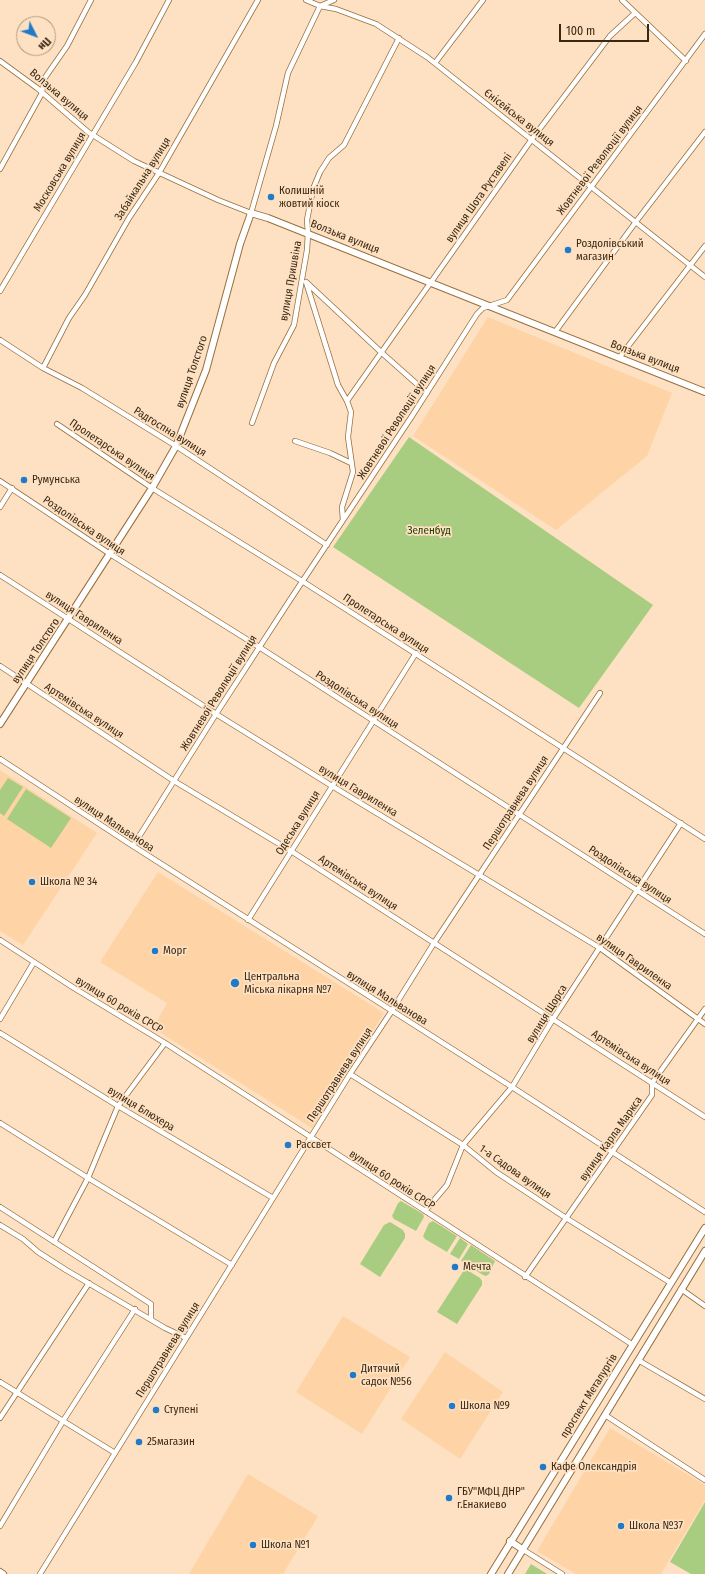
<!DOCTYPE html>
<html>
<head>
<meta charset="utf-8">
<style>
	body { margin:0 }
	#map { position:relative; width:705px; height:1574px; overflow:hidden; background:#fde1c2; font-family:"Fira Sans Condensed",sans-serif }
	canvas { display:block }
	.north { position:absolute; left:16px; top:16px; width:40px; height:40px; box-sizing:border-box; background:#fde1c2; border:1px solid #af977c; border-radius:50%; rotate:132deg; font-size:11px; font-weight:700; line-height:16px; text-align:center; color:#3a2813 }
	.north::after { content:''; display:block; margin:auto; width:14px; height:18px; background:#217ac8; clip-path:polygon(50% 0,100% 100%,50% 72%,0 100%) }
	.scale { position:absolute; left:559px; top:24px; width:90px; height:18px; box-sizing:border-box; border:2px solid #3a2813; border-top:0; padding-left:5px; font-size:12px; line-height:14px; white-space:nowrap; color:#3a2813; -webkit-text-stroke:3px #fde1c2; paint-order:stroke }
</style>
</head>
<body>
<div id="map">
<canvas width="705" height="1574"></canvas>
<div class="north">Пн</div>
<div class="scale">100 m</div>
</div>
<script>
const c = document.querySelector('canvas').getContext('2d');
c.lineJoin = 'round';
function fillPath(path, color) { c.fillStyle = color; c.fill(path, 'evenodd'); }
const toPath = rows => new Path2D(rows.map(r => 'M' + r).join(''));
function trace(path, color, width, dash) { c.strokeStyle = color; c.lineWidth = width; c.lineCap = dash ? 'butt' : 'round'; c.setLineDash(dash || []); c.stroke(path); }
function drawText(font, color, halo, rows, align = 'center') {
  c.font = font + ' "Fira Sans Condensed",sans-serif'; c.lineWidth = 3.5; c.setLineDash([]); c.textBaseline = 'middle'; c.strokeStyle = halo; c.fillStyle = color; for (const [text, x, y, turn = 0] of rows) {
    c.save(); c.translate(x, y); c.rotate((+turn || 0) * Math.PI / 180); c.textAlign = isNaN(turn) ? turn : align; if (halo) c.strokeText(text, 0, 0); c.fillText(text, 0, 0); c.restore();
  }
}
const built = toPath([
	[488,317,672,393,647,456,556,530,413,436],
	[0,770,97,833,23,945,0,931],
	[158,872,384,1013,312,1128,153,1028,167,1003,100,962],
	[343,1316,410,1357,362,1434,296,1392],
	[445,1352,503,1392,460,1459,401,1419],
	[610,1428,705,1485,705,1500,661,1574,576,1574,537,1551],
	[248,1474,318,1516,283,1574,189,1574]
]);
const green = toPath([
	[409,437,653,605,579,708,333,547],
	[8,778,23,787,4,816,0,813,0,790],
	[26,789,71,818,51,848,7,819],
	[401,1201,423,1214,424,1217,416,1231,394,1219,392,1216,398,1203],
	[433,1221,457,1236,447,1252,425,1239,423,1236,429,1223],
	[390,1222,403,1230,405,1234,405,1238,380,1277,360,1264,384,1225],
	[460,1238,468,1244,459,1259,450,1254],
	[471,1245,495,1261,489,1274,486,1276,483,1275,461,1261],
	[464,1270,467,1270,480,1278,482,1281,482,1285,457,1324,437,1312],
	[705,1502,705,1574,691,1574,670,1562],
	[531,1564,547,1574,525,1574]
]);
const minor = toPath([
	[306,0,320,6,336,9,376,24,427,57,705,277],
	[622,0,686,61],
	[0,61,37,88,88,132,134,161,218,200,251,213,276,126,288,73,320,6,334,0],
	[435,63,483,0],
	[0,169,42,93,44,79,67,46,91,0],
	[306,282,338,385,347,401,351,412,348,437,353,472,342,507,343,520],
	[306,282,382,353,427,393],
	[0,291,136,62,169,0],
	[555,332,635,223,705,132],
	[0,340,43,368,82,388,176,446,327,545],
	[619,358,705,246],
	[43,368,69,318,85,295,129,218,159,173,258,0],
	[347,401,532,139,610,36,635,13],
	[252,423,274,363,294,325,307,250,308,233,307,220,313,189,320,172,329,158,344,145,399,38],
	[57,424,152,488,302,581,705,839],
	[295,441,330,453,351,463],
	[0,481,110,554,259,647,705,934],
	[0,507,12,488],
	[0,575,216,714,332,786,600,948,705,1024],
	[0,666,174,781,291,851,705,1117],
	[0,759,133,846,512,1087,705,1212],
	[133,846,216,714,288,603,412,416,477,314,483,308,507,300,705,34],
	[248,920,416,653],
	[0,940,74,988,165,1043,633,1345],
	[0,1019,34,962],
	[0,1033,118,1106,273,1198],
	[350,1074,463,1145,496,1172,566,1218,671,1283],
	[0,1123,88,1178,232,1265],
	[0,1207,151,1304,151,1319],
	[425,1211,447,1185,463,1145,512,1087,553,1019,681,823],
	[0,1225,23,1239,38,1252,66,1270,165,1328,186,1338],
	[54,1242,88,1178,118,1106,165,1043],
	[525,1277,652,1095,652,1083,705,1009],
	[681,1289,705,1306],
	[638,1360,705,1399],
	[0,1382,115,1453],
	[605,1415,705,1480],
	[0,1418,89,1283],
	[0,1526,63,1421,135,1309],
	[522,1549,562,1574],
	[40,1574,350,1074,391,1012,434,943,600,693]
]);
const tertiary = toPath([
	[0,724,152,488,176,446,206,370,240,244,251,213,268,218,705,392],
	[510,1541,522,1549],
	[0,1572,3,1574],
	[491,1574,705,1228],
	[508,1574,705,1251]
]);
const markers = [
	[271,197,4,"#217ac8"],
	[568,250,4,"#217ac8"],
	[24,480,4,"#217ac8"],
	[32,882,4,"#217ac8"],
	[155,951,4,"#217ac8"],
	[235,983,5,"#217ac8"],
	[288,1145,4,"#217ac8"],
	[455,1267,4,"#217ac8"],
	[353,1375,4,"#217ac8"],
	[452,1406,4,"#217ac8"],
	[156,1410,4,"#217ac8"],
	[139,1442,4,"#217ac8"],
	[543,1467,4,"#217ac8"],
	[449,1498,4,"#217ac8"],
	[621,1526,4,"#217ac8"],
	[253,1545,4,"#217ac8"]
];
const streetNames = [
	["Волзька вулиця",59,95,40],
	["Єнісейська вулиця",519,118,38],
	["Жовтневої Революції вулиця",600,160,-53],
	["Московська вулиця",60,172,-59],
	["Забайкальна вулиця",143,179,-58],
	["вулиця Шота Руставелі",479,198,-55],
	["Волзька вулиця",345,237,22],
	["вулиця Пришвіна",291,281,-80],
	["Волзька вулиця",645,357,21],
	["вулиця Толстого",192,372,-71],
	["Жовтневої Революції вулиця",397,422,-57],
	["Радгоспна вулиця",170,432,32],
	["Пролетарська вулиця",112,450,34],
	["Роздолівська вулиця",84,526,34],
	["вулиця Гавриленка",84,618,33],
	["Пролетарська вулиця",386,624,33],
	["вулиця Толстого",36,651,-56],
	["Жовтневої Революції вулиця",219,693,-58],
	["Роздолівська вулиця",357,700,33],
	["Артемівська вулиця",84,711,33],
	["вулиця Гавриленка",358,791,31],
	["Першотравнева вулиця",516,803,-57],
	["Одеська вулиця",298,823,-58],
	["вулиця Мальванова",114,824,33],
	["Роздолівська вулиця",630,875,33],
	["Артемівська вулиця",358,883,33],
	["вулиця Гавриленка",634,962,35],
	["вулиця Мальванова",387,998,32],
	["вулиця 60 років СРСР",119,1005,31],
	["вулиця Щорса",547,1014,-58],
	["Артемівська вулиця",631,1058,33],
	["Першотравнева вулиця",340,1075,-57],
	["вулиця Блюхера",141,1109,31],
	["вулиця Карла Маркса",611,1139,-55],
	["1-а Садова вулиця",515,1172,35],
	["вулиця 60 років СРСР",392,1180,33],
	["Першотравнева вулиця",168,1350,-58],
	["проспект Металургів",589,1396,-58]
];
const poiNames = [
	["Колишній",279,191],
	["жовтий кіоск",279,204],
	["Роздолівський",576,244],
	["магазин",576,257],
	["Румунська",32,480],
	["Школа № 34",40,882],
	["Морг",163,951],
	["Центральна",244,977],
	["Міська лікарня №7",244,990],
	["Рассвет",296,1145],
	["Мечта",463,1267],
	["Дитячий",361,1369],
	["садок №56",361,1382],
	["Школа №9",460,1406],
	["Ступені",164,1410],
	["25магазин",147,1442],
	["Кафе Олександрія",551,1467],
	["ГБУ\"МФЦ ДНР\"",457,1492],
	["г.Енакиево",457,1505],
	["Школа №37",629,1526],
	["Школа №1",261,1545]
];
const parkNames = [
	["Зеленбуд",429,531]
];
fillPath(built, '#fed4a6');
fillPath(green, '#a8cd81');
trace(minor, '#986e3c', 6);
trace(tertiary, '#986e3c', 8);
trace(minor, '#fff', 4.5);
trace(tertiary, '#fff', 6);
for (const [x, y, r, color] of markers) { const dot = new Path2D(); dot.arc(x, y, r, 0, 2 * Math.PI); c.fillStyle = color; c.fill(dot); trace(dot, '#fde1c2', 1.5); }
drawText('11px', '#3a2813', '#fde1c2', streetNames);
drawText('11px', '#3a2813', '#fde1c2', poiNames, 'left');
drawText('11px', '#253c03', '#fde1c2', parkNames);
</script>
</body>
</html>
